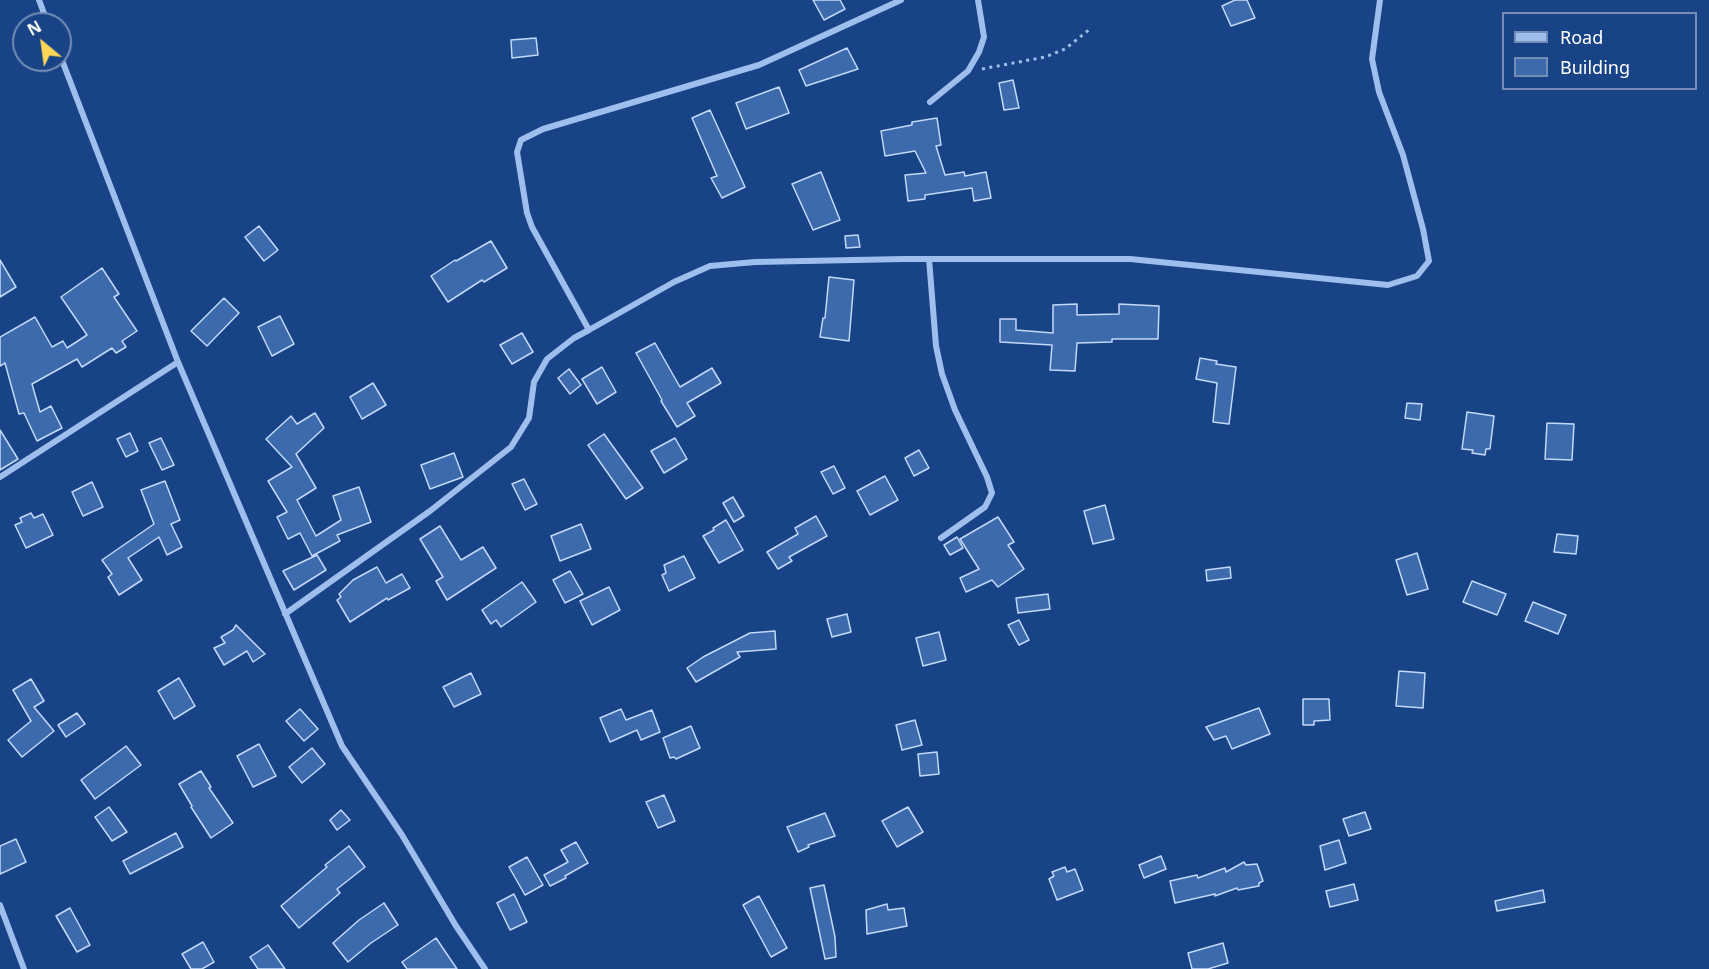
<!DOCTYPE html>
<html>
<head>
<meta charset="utf-8">
<style>
	body { margin:0 }
	#map { position:relative; width:1709px; height:969px; overflow:hidden; background:#184386; font-family:"Noto Sans",sans-serif }
	canvas { display:block }
	.legend { position:absolute; left:1502px; top:12px; width:195px; height:78px; box-sizing:border-box; background:#184386; border:2px solid #748eb6; margin:0; padding:8px 10px; list-style:none; font-size:18px; color:#fff }
	.legend li { display:flex; align-items:center; gap:12px; height:30px }
	.legend b { width:30px; border:2px solid #748eb6 }
	.north { position:absolute; left:12px; top:12px; width:60px; height:60px; box-sizing:border-box; background:#184386; border:2px solid #748eb6; border-radius:50%; rotate:331deg; font-size:16px; font-weight:700; line-height:24px; text-align:center; color:#fff }
	.north::after { content:''; display:block; margin:auto; width:21px; height:27px; background:#ffd759; clip-path:polygon(50% 0,100% 100%,50% 72%,0 100%) }
</style>
</head>
<body>
<div id="map">
<canvas width="1709" height="969"></canvas>
<ul class="legend">
<li><b style="height:8px;background:#9ebeed"></b>Road</li>
<li><b style="height:16px;background:#3c6aad"></b>Building</li>
</ul>
<div class="north">N</div>
</div>
<script>
const c = document.querySelector('canvas').getContext('2d');
c.lineJoin = 'round';
function fillPath(path, color) { c.fillStyle = color; c.fill(path, 'evenodd'); }
const toPath = rows => new Path2D(rows.map(r => 'M' + r).join(''));
function trace(path, color, width, dash) { c.strokeStyle = color; c.lineWidth = width; c.lineCap = dash ? 'butt' : 'round'; c.setLineDash(dash || []); c.stroke(path); }
const building = toPath([
	[813,0,840,0,845,9,824,20,813,0],
	[1235,0,1247,0,1255,18,1231,26,1222,6,1235,0],
	[536,38,538,55,512,58,511,40,536,38],
	[847,48,858,69,806,86,799,70,847,48],
	[1013,80,1019,108,1004,110,999,83,1013,80],
	[779,87,789,113,746,129,736,103,779,87],
	[710,110,745,187,722,198,711,178,717,176,692,118,710,110],
	[937,118,941,145,936,146,945,175,964,172,965,176,986,172,991,198,974,201,972,188,925,195,925,199,908,201,905,175,926,173,915,151,885,156,881,131,912,125,912,122,937,118],
	[821,172,840,220,813,230,792,184,821,172],
	[259,226,278,250,264,261,245,237,259,226],
	[858,235,860,247,846,248,845,236,858,235],
	[491,241,507,268,484,282,482,280,448,302,431,276,455,260,456,261,491,241],
	[0,260,16,287,0,297,0,260],
	[102,268,119,294,114,297,137,331,122,341,126,347,116,353,112,348,82,367,77,359,32,384,40,412,51,406,62,428,37,441,24,413,19,414,5,363,0,366,0,337,35,317,52,347,63,341,67,348,87,335,61,297,102,268],
	[829,277,854,280,849,341,820,337,823,318,825,318,829,277],
	[224,298,239,313,207,346,191,331,224,298],
	[1077,304,1077,315,1119,314,1119,304,1159,306,1158,339,1112,339,1112,342,1077,343,1075,371,1050,370,1052,345,1000,342,1000,319,1016,319,1016,330,1053,333,1053,305,1077,304],
	[280,316,294,344,272,356,258,327,280,316],
	[522,333,533,352,512,364,500,345,522,333],
	[655,343,680,387,712,368,721,383,687,403,695,416,677,427,661,401,662,400,636,353,655,343],
	[1200,358,1217,361,1216,364,1236,367,1229,424,1213,422,1217,383,1196,379,1200,358],
	[602,367,616,392,597,404,582,379,602,367],
	[569,369,581,385,570,394,558,378,569,369],
	[373,383,386,405,362,419,350,397,373,383],
	[1407,403,1422,404,1420,420,1405,418,1407,403],
	[1467,412,1494,416,1490,449,1486,449,1485,455,1472,453,1473,450,1462,449,1467,412],
	[315,413,324,428,296,454,316,488,297,500,316,536,341,520,333,496,359,487,371,522,337,535,340,541,312,556,300,533,288,539,277,517,287,512,268,481,292,467,266,439,291,416,297,424,315,413],
	[1547,423,1574,424,1572,460,1545,459,1547,423],
	[0,430,18,459,0,470,0,430],
	[130,433,138,451,126,457,117,439,130,433],
	[604,434,643,488,626,499,588,445,604,434],
	[161,438,174,465,162,470,149,443,161,438],
	[675,438,687,459,664,473,651,451,675,438],
	[919,450,929,468,914,476,905,458,919,450],
	[454,453,463,477,430,489,421,465,454,453],
	[834,466,845,488,833,494,821,472,834,466],
	[885,476,898,500,870,515,857,491,885,476],
	[524,479,537,504,525,510,512,484,524,479],
	[165,481,180,520,171,524,182,547,167,555,159,537,128,558,142,580,119,595,108,577,112,574,102,560,154,524,141,490,165,481],
	[92,482,103,507,83,516,72,492,92,482],
	[733,497,744,516,734,522,723,503,733,497],
	[1105,505,1114,539,1093,544,1084,511,1105,505],
	[31,513,34,518,43,514,53,535,26,548,15,525,22,522,20,518,31,513],
	[816,516,827,536,789,557,792,561,778,569,767,552,798,534,795,528,816,516],
	[998,517,1014,542,1008,545,1024,569,998,587,992,580,966,592,960,578,979,569,960,539,998,517],
	[726,520,743,550,719,563,703,536,714,530,713,528,726,520],
	[581,524,591,549,560,561,551,536,581,524],
	[440,526,461,560,483,547,496,568,447,600,436,581,443,577,420,539,440,526],
	[1557,534,1578,536,1576,554,1554,552,1557,534],
	[957,537,963,548,950,555,944,545,957,537],
	[1417,553,1428,589,1407,595,1396,560,1417,553],
	[317,555,326,570,294,590,283,571,317,555],
	[684,556,695,578,669,591,662,575,666,573,664,565,684,556],
	[377,567,386,583,402,574,410,588,388,600,387,598,350,622,337,600,341,597,339,594,353,580,377,567],
	[1230,567,1231,578,1207,581,1206,570,1230,567],
	[570,571,583,594,565,603,553,580,570,571],
	[1472,581,1506,594,1497,615,1463,602,1472,581],
	[522,582,536,602,501,627,496,620,491,624,482,610,522,582],
	[609,587,620,610,592,625,580,601,609,587],
	[1048,594,1050,609,1018,613,1016,598,1048,594],
	[1533,602,1566,615,1558,634,1525,621,1533,602],
	[847,614,851,632,832,637,827,619,847,614],
	[1019,620,1029,640,1019,645,1008,625,1019,620],
	[236,625,265,654,253,662,247,651,224,665,214,648,225,643,221,637,233,630,236,625],
	[775,631,776,649,737,652,740,657,696,682,687,668,703,657,750,633,775,631],
	[939,632,946,660,923,666,916,638,939,632],
	[1399,671,1425,673,1423,708,1396,706,1399,671],
	[471,673,481,694,454,707,443,687,471,673],
	[179,678,195,706,174,719,158,691,179,678],
	[31,679,44,701,34,707,54,731,22,757,8,740,31,721,13,690,31,679],
	[1303,699,1329,699,1330,720,1314,721,1314,725,1303,725,1303,699],
	[1259,708,1270,734,1232,749,1226,736,1214,740,1206,727,1259,708],
	[300,709,318,729,304,741,286,721,300,709],
	[621,709,626,720,652,710,660,732,641,740,637,730,610,742,600,718,621,709],
	[77,713,85,724,66,737,58,725,77,713],
	[915,720,922,745,902,750,896,725,915,720],
	[691,726,700,748,676,759,674,757,670,758,663,738,691,726],
	[259,744,276,776,253,787,237,756,259,744],
	[126,746,141,765,95,799,81,780,126,746],
	[312,748,325,764,302,783,289,767,312,748],
	[937,752,939,774,920,776,918,754,937,752],
	[201,771,211,787,209,788,233,823,211,838,191,807,192,806,179,784,201,771],
	[664,795,675,821,658,828,646,802,664,795],
	[109,807,127,832,112,841,95,817,109,807],
	[908,807,923,832,897,847,882,821,908,807],
	[341,810,350,820,337,830,330,820,341,810],
	[1365,812,1371,829,1349,836,1343,819,1365,812],
	[825,813,835,836,808,845,809,847,798,852,787,827,825,813],
	[176,833,183,847,130,874,123,861,176,833],
	[16,839,26,862,0,874,0,846,16,839],
	[1339,840,1346,863,1325,870,1320,846,1339,840],
	[576,842,588,863,565,876,566,878,550,886,544,875,568,862,561,850,576,842],
	[349,846,365,867,337,889,340,893,299,928,281,906,327,867,325,865,349,846],
	[1161,856,1166,869,1144,878,1139,865,1161,856],
	[527,857,543,885,525,895,509,867,527,857],
	[1244,862,1246,865,1257,864,1263,881,1259,883,1259,886,1238,890,1237,888,1215,896,1215,894,1175,903,1170,881,1197,875,1198,878,1225,868,1226,872,1244,862],
	[1065,867,1067,872,1075,869,1083,890,1057,900,1049,879,1054,876,1052,872,1065,867],
	[1354,884,1358,900,1330,907,1326,891,1354,884],
	[824,885,835,937,836,957,825,959,810,888,824,885],
	[1543,890,1545,902,1497,911,1495,901,1543,890],
	[514,894,527,922,510,930,497,903,514,894],
	[759,896,787,948,771,957,743,905,759,896],
	[384,903,398,925,371,943,348,962,333,943,359,920,384,903],
	[887,904,888,910,904,908,907,926,867,934,866,910,887,904],
	[70,908,90,945,77,952,56,916,70,908],
	[436,938,457,969,407,969,402,962,436,938],
	[203,942,214,962,202,969,191,969,182,954,203,942],
	[1223,943,1228,963,1208,969,1192,969,1188,953,1223,943],
	[268,945,285,969,258,969,250,957,268,945]
]);
const path = toPath([
	[982,69,1045,57,1065,49,1090,29]
]);
const street = toPath([
	[39,0,48,24],
	[60,55,178,362,342,746,402,835,456,926,485,969],
	[930,102,968,71,979,52,984,37,978,0],
	[929,259,936,346,942,374,955,410,987,477,992,493,985,507,941,538],
	[589,330,532,227,527,213,517,152,521,140,543,129,759,65,901,0],
	[0,477,178,362],
	[285,614,430,511,511,447,529,418,534,382,547,359,574,338,589,330,674,282,710,266,755,262,904,259,1130,259,1388,285,1417,276,1429,261,1423,229,1403,155,1379,92,1372,59,1380,0],
	[0,905,24,969]
]);
fillPath(building, '#3c6aad');
trace(building, '#c3d9f9', 1.5);
trace(path, '#9ebeed', 3, [3, 4.5]);
trace(street, '#9ebeed', 6);
</script>
</body>
</html>
